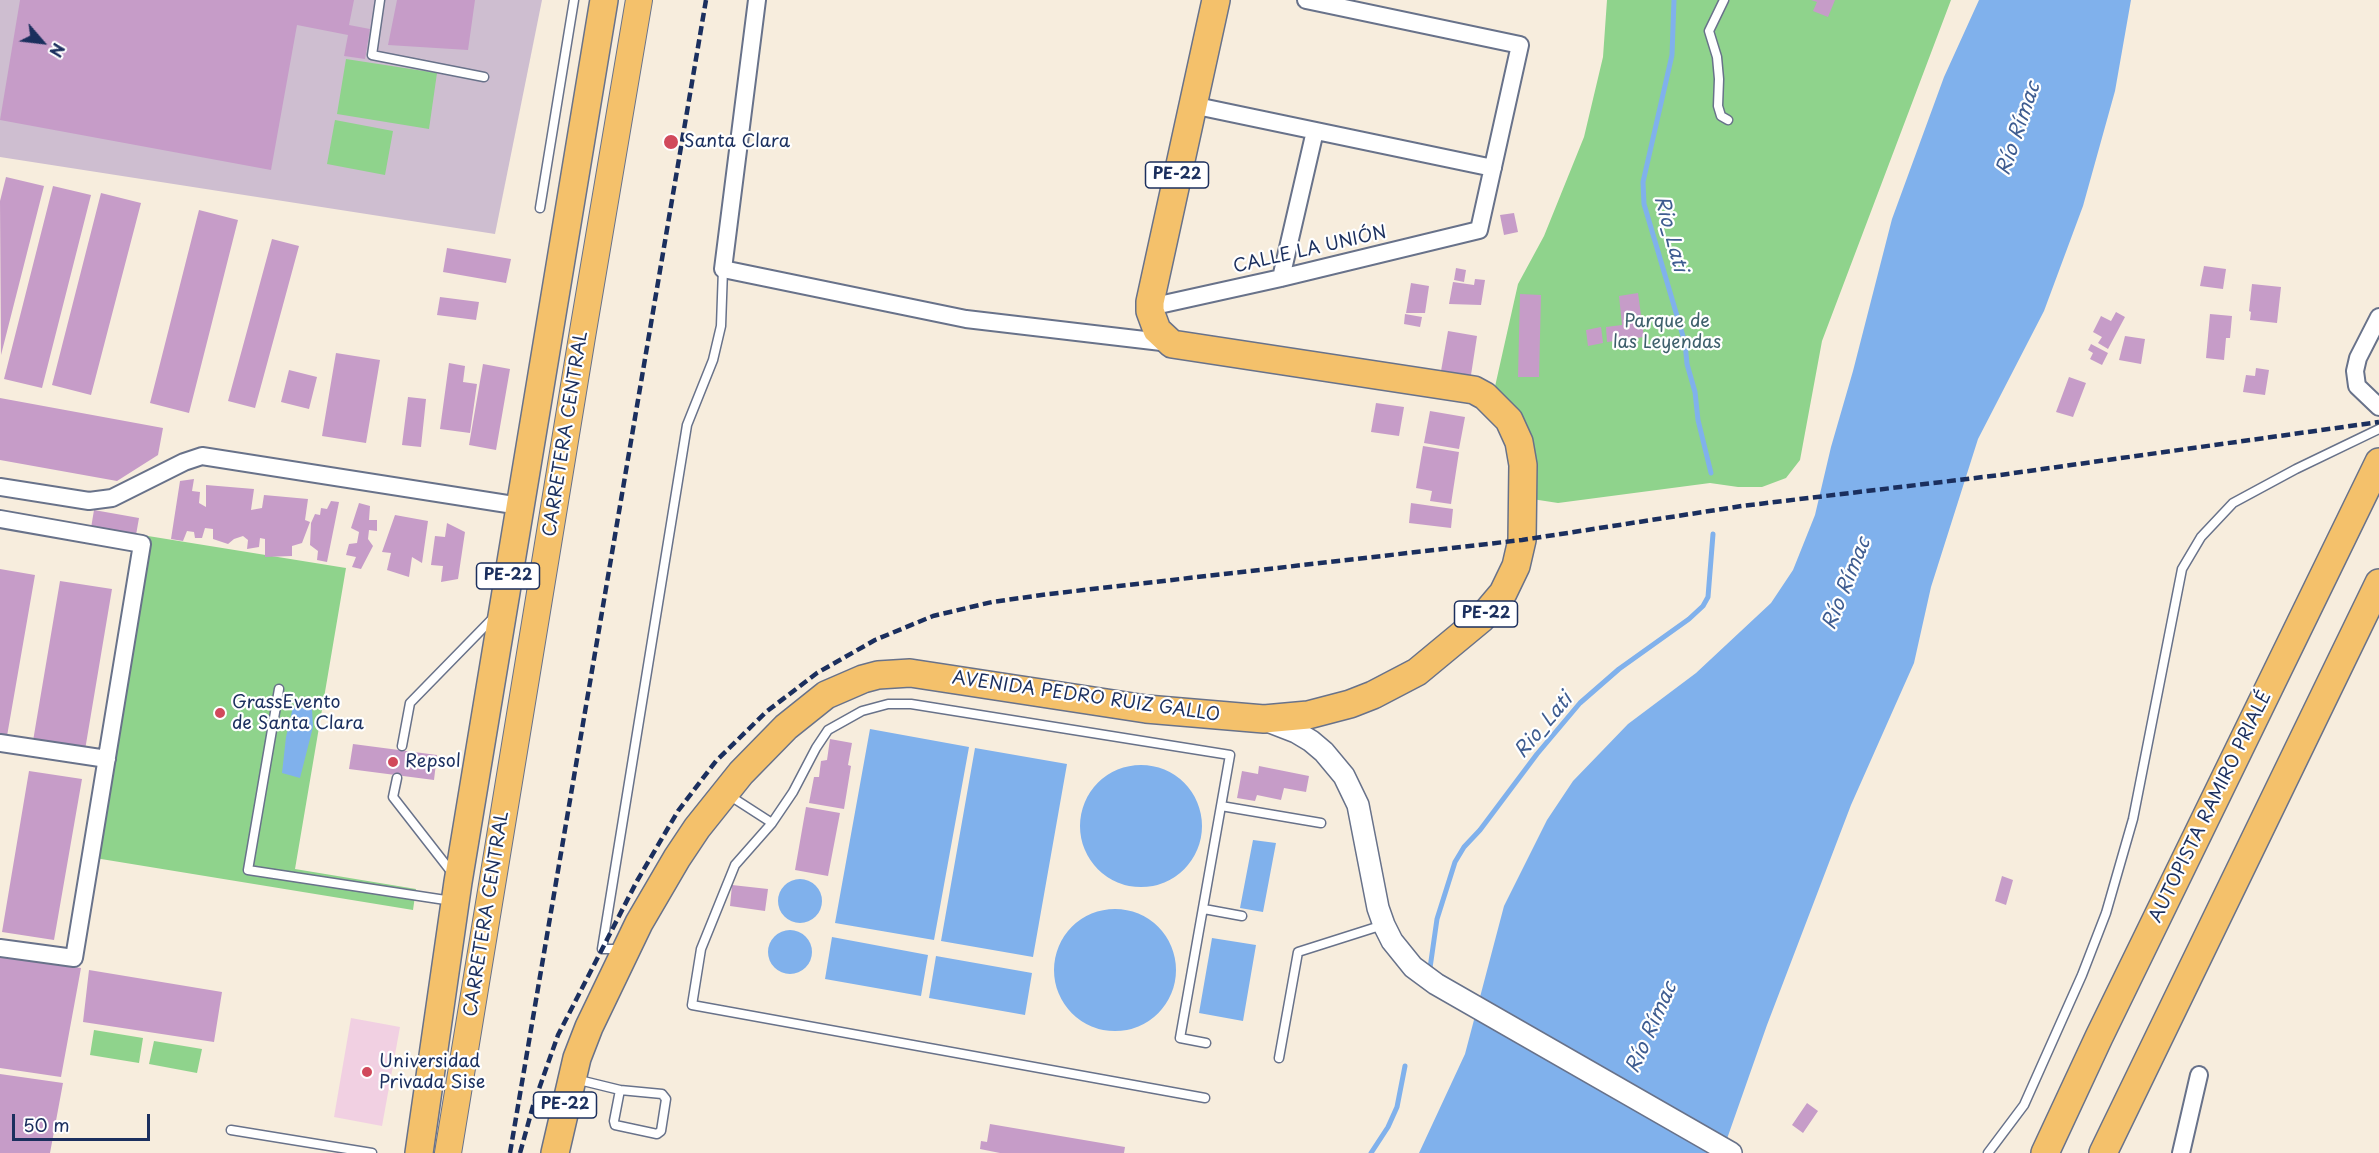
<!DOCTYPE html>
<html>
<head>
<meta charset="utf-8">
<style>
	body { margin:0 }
	#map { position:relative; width:2379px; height:1153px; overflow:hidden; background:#f7eddd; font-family:"Playpen Sans",sans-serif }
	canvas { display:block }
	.north { position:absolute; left:12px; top:12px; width:60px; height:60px; -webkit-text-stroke:4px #fff; paint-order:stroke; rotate:118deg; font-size:16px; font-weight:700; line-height:24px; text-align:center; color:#1b2f5e }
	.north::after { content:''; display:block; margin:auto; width:21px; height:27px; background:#1b2f5e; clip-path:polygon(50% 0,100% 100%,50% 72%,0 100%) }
	.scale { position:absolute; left:12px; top:1114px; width:138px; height:27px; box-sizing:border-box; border:3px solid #1b2f5e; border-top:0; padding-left:8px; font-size:18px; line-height:21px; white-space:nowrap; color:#1b2f5e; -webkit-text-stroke:4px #fff; paint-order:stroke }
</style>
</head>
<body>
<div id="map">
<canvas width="2379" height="1153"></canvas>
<div class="north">N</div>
<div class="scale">50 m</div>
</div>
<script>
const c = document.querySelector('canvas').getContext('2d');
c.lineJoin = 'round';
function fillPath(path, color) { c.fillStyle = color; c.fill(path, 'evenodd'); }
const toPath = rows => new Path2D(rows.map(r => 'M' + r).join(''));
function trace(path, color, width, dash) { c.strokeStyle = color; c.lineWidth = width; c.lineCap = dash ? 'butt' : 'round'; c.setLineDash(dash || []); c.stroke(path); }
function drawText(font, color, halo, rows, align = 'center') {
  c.font = font + ' "Playpen Sans",sans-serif'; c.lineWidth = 4.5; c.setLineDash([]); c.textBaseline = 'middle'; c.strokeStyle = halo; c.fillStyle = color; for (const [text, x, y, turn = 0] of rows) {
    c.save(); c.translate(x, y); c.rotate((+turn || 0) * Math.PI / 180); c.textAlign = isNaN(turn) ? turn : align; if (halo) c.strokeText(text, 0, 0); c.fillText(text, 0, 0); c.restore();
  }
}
const built = toPath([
	[351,1018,400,1027,382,1126,334,1117]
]);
const industrial = toPath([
	[0,0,542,0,495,234,0,157]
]);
const green = toPath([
	[1607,0,1951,0,1822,341,1800,460,1786,478,1762,487,1738,487,1710,483,1558,503,1532,499,1519,418,1510,401,1494,391,1518,284,1544,236,1584,137,1603,57],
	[346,59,437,73,429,129,337,114],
	[335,120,393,131,385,175,327,164],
	[148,536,346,568,295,869,416,889,413,910,95,858],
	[94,1030,143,1038,139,1063,90,1055],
	[154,1041,202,1049,197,1073,149,1064]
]);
const water = toPath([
	[1979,0,2131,0,2115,91,2083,206,2044,311,1978,439,1931,587,1914,663,1851,805,1767,1025,1722,1153,1419,1153,1465,1054,1504,906,1547,820,1573,781,1628,724,1696,673,1771,603,1793,570,1815,515,1831,447,1853,371,1892,219,1944,77],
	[293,707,312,709,313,727,300,778,282,773,286,737],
	[870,729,969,747,934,940,835,923],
	[975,748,1067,764,1033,957,941,941],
	'1080 826a61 61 0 1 1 122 0a61 61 0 1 1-122 0Z',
	[1253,840,1276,843,1263,912,1240,908],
	'778 901a22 22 0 1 1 44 0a22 22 0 1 1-44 0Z',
	'1054 970a61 61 0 1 1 122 0a61 61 0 1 1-122 0Z',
	'768 952a22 22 0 1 1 44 0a22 22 0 1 1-44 0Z',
	[832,937,928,955,921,996,825,979],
	[1212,938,1256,945,1243,1021,1199,1013],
	[936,956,1032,973,1025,1015,929,998]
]);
const stream = toPath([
	[1674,0,1672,55,1643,182,1644,204,1685,343,1687,364,1695,392,1698,420,1711,473],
	[1430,968,1437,919,1455,862,1464,847,1480,830,1537,754,1580,703,1619,669,1689,619,1703,606,1708,597,1713,534],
	[1371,1153,1388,1127,1397,1107,1405,1066]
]);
const building = toPath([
	[20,0,354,0,349,25,370,29,365,59,344,56,348,35,297,25,271,170,0,120],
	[397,0,475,0,468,50,388,45],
	[1811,0,1835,0,1828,17,1813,11,1817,2],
	[6,177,44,186,1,355,0,201],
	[53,186,91,195,42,388,4,379],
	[101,193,141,203,91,395,52,385],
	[199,210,238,220,189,413,150,403],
	[1514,213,1518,232,1504,235,1500,215],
	[272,239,299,246,255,408,228,401],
	[447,248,511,259,506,283,443,272],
	[2204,266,2226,269,2223,289,2200,286],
	[1456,268,1466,270,1464,282,1454,280],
	[1475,279,1485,280,1481,305,1449,304,1453,282,1474,285],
	[1411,283,1429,286,1425,313,1406,313],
	[2252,284,2281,287,2277,323,2250,320,2251,312,2249,311],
	[1638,293,1644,337,1607,342,1606,327,1622,325,1619,296],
	[1520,294,1541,295,1539,377,1518,377],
	[440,297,479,302,476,320,437,315],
	[2116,312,2125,317,2108,349,2098,343,2102,337,2093,332,2101,316,2111,321],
	[1405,314,1422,317,1420,327,1404,324],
	[2210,314,2232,316,2230,338,2226,338,2224,360,2206,358],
	[1601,327,1603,343,1588,346,1586,330],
	[1448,331,1477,336,1471,375,1441,371],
	[2125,336,2145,339,2141,364,2119,360],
	[2091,344,2108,353,2102,365,2090,359,2093,353,2088,350],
	[336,353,380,360,366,443,322,436],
	[449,363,465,366,463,382,477,384,470,433,440,429],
	[483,364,510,369,496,450,469,445],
	[2256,368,2269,370,2265,395,2243,392,2246,375,2255,376],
	[289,370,317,377,309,409,281,402],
	[2069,377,2086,383,2073,417,2056,412],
	[408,397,426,399,421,447,402,445],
	[0,398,163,428,158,455,117,481,0,460],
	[1376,403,1404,407,1399,436,1371,432],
	[1430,411,1465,417,1459,449,1424,443],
	[1423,446,1459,452,1451,504,1430,501,1432,491,1416,488],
	[194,479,192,491,200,492,199,503,206,507,206,485,254,489,251,510,262,508,264,495,308,499,305,520,310,522,302,543,292,546,292,556,265,557,265,539,260,538,259,547,247,549,248,540,243,536,234,539,228,544,213,539,213,529,205,528,202,538,195,538,194,532,187,531,183,541,171,539,180,481],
	[331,501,339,502,327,562,317,560,318,551,310,545,311,523,315,514,320,515,321,508,327,509],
	[359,503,370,506,369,520,377,520,377,531,369,530,368,539,373,546,361,569,352,567,356,557,346,555,349,544,357,543,359,532,351,528],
	[1411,503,1453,509,1451,528,1409,523],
	[94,510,139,518,136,535,91,528],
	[395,515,428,521,422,563,412,557,409,577,387,570,391,553,382,552],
	[447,523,465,532,458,579,441,582,443,566,431,565,435,536,445,537],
	[0,569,35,575,7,736,0,735],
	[60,581,112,589,85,750,33,741],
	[830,739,852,743,848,765,851,766,844,809,809,803,814,777,819,777,821,761,827,760],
	[353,744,437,755,434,780,349,769],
	[1259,766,1309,776,1306,792,1284,788,1281,800,1257,795,1255,801,1237,798,1242,771,1258,774],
	[29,771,82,779,54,940,2,932],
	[806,807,840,813,828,876,795,870],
	[2002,876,2013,880,2006,905,1995,901],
	[732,885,768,889,765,911,730,906],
	[0,956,81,968,61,1077,0,1068],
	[89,970,222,992,214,1042,83,1022],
	[0,1074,63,1083,50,1153,0,1153],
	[1807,1103,1818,1111,1803,1133,1792,1125],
	[990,1124,1125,1147,1124,1153,1000,1153,980,1149,981,1141,987,1142]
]);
const service = toPath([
	[380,0,372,55,484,77],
	[1724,0,1709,31,1717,57,1719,79,1718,106,1721,116,1728,120],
	[540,208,574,0],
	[279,689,248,870,452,901],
	[402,746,410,703,494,617],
	[397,778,393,797,453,874],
	[727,794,772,823],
	[1221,806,1321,823],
	[1204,909,1242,916],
	[622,949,602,949,687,425,713,360,721,326,723,269],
	[1279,1058,1298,952,1383,925],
	[575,1079,620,1090,662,1094,666,1099,661,1131,657,1134,615,1125,614,1121,620,1090],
	[1205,1098,692,1005,701,949,735,865,772,823,793,792,816,748,828,730,862,711,888,704,911,704,1230,755,1180,1038,1206,1043],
	[231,1130,372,1153],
	[1988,1153,2024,1105,2082,975,2106,913,2133,819,2182,569,2201,537,2233,503,2296,469,2379,429]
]);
const minor = toPath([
	[757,0,723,269,966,319,1170,343],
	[1192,105,1493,168],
	[1281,278,1315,131],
	[1150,307,1281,278,1479,230,1520,45,1306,0],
	[2379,317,2358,358,2355,371,2357,386,2379,407],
	[0,487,89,501,112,498,184,462,202,456,520,506],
	[0,519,142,544,74,958,0,948],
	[0,743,107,759],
	[2181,1153,2199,1075]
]);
const tertiary = toPath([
	[1265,720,1296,732,1311,741,1324,752,1344,776,1358,805,1378,908,1384,925,1392,941,1413,967,1436,984,1731,1153]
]);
const primary = toPath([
	[448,1153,582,337,639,0]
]);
const trunk = toPath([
	[419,1153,458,882,604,0],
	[555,1153,577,1058,589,1027,639,923,677,858,697,828,741,773,786,727,826,695,863,679,878,675,910,673,1146,709,1264,719,1308,715,1350,704,1373,695,1417,672,1481,619,1503,593,1516,566,1522,540,1523,465,1519,442,1509,420,1485,396,1474,390,1172,344,1157,330,1150,311,1150,302,1216,0],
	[2045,1153,2099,1037,2379,462],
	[2103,1153,2379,583]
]);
const rail = toPath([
	[510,1153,706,0],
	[520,1153,533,1106,558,1035,637,881,678,811,716,761,766,712,817,673,875,640,933,616,992,602,1049,594,1522,540,1742,506,2000,475,2379,422]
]);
const markers = [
	[671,142,8,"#d1495b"],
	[220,713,6,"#d1495b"],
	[393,762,6,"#d1495b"],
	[367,1072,6,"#d1495b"]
];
const shields = [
	[1177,175,63],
	[508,576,63],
	[1486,614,63],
	[565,1105,63]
];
const shieldNames = [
	["PE-22",1177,175],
	["PE-22",508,576],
	["PE-22",1486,614],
	["PE-22",565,1105]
];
const poiNames = [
	["Santa Clara",684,142],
	["GrassEvento",232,703],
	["de Santa Clara",232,724],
	["Repsol",405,762],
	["Universidad",379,1062],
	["Privada Sise",379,1083]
];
const streetNames = [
	["CALLE LA UNIÓN",1310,250,-13],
	["CARRETERA CENTRAL",566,434,-81],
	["AVENIDA PEDRO RUIZ GALLO",1086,697,8],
	["AUTOPISTA RAMIRO PRIALÉ",2211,807,-64],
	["CARRETERA CENTRAL",487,914,-81]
];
const parkNames = [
	["Parque de",1667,322],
	["las Leyendas",1667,343]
];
const waterNames = [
	["Río Rímac",2019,129,-71],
	["Rio_Lati",1670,234,75],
	["Río Rímac",1847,584,-68],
	["Rio_Lati",1544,726,-50],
	["Río Rímac",1652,1028,-66]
];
fillPath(built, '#f1d0e2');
fillPath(industrial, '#cebed0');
fillPath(green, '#8fd38c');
fillPath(water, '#80b1ec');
trace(stream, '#80b1ec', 5);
fillPath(building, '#c69cc8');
trace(service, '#68728a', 11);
trace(minor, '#68728a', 20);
trace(tertiary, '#68728a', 24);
trace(primary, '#68728a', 28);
trace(trunk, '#68728a', 30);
trace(service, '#fff', 8);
trace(minor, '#fff', 16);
trace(tertiary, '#fff', 21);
trace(primary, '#f4c16b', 26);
trace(trunk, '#f4c16b', 27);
trace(rail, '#1b2f5e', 4.5, [9, 4.5]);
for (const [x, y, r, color] of markers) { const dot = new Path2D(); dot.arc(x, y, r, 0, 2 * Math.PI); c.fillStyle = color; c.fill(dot); trace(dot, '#fff', 2); }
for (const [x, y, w] of shields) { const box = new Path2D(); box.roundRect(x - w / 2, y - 13, w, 26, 4.5); c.fillStyle = '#fff'; c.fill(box); trace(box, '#1b2f5e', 1.5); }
drawText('bold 16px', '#1b2f5e', null, shieldNames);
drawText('18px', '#1b2f5e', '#fff', poiNames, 'left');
drawText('18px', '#1b2f5e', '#fff', streetNames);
drawText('18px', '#3e606c', '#fff', parkNames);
drawText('italic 20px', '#3e5c90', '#fff', waterNames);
</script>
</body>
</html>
